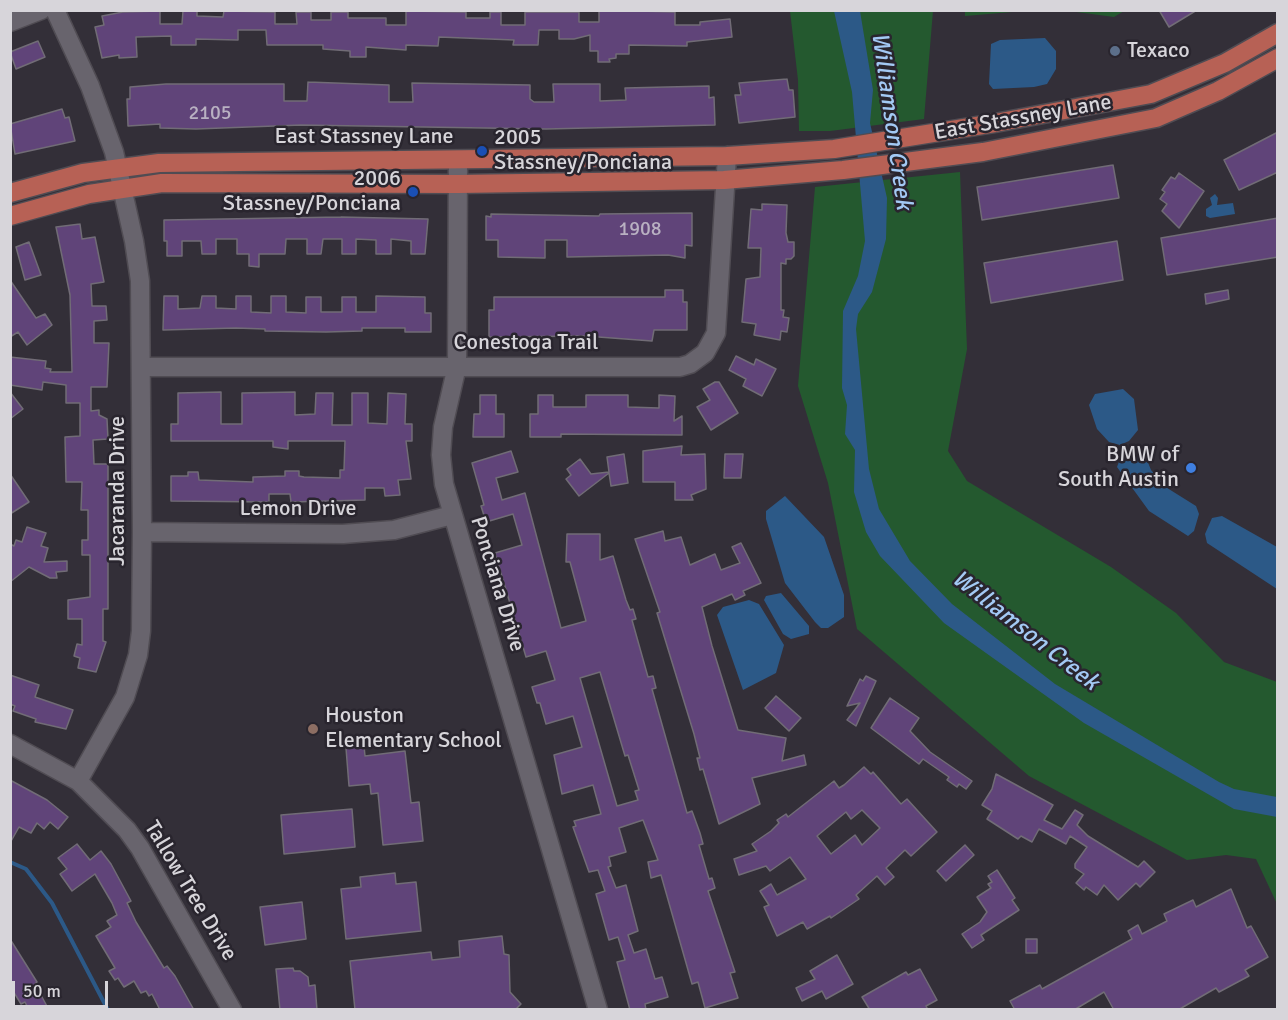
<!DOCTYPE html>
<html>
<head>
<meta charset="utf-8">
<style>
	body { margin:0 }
	#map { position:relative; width:1288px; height:1020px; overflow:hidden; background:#332f38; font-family:Signika,sans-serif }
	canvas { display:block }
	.frame { position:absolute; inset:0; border:12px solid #d7d5da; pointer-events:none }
	.scale { position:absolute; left:12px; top:981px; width:96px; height:27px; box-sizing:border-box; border:3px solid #d7d5da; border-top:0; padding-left:8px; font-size:18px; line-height:21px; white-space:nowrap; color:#d7d5da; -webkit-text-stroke:4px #29252e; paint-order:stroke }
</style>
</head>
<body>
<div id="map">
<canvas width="1288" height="1020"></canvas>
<div class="frame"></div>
<div class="scale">50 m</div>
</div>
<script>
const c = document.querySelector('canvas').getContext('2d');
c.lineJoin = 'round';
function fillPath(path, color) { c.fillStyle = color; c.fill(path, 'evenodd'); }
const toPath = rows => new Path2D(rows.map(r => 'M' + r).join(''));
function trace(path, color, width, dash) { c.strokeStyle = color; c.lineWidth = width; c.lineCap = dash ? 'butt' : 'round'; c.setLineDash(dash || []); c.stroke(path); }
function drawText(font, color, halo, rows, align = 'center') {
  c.font = font + ' Signika,sans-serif'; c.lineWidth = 5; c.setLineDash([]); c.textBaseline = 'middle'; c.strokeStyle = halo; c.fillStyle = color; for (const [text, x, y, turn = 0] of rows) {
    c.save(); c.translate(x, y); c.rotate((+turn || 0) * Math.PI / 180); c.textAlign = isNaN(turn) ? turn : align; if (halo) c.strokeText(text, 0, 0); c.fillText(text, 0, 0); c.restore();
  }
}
const green = toPath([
	[790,11,933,11,924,119,830,131,799,131,798,80],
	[965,11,965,10,1024,11,965,16],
	[1069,11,1124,11,1114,17],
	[960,172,967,349,948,451,967,481,1111,567,1176,613,1224,662,1277,682,1277,904,1256,859,1226,855,1187,860,1029,776,857,629,828,483,798,386,815,187]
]);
const water = toPath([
	[834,11,860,11,873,90,870,123,887,198,886,239,872,292,858,314,856,329,869,469,879,509,910,561,952,604,1055,684,1219,782,1234,789,1277,797,1277,817,1234,809,1084,723,944,623,880,556,866,532,854,492,855,450,845,434,847,405,842,388,843,311,858,276,865,241,852,92],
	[1045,38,1056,51,1056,69,1047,84,1034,87,993,89,989,84,991,44,1000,40],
	[1215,194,1218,198,1217,205,1233,203,1235,214,1210,218,1206,216,1206,209,1212,205,1210,198],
	[1123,389,1134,399,1138,430,1129,441,1120,445,1109,442,1097,429,1089,405,1095,394],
	[1136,447,1143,450,1151,470,1164,486,1196,506,1199,514,1194,531,1188,536,1149,511,1117,467,1124,448],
	[785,496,824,537,844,595,844,617,828,628,821,628,815,622,785,583,766,519,766,511],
	[1222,516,1277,547,1277,589,1207,543,1205,534,1212,518],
	[781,593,809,626,809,634,791,639,783,634,764,600,766,596],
	[749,600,759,604,784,645,776,673,743,690,717,615,723,607]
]);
const stream = toPath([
	[10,862,26,869,52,903,108,1010]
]);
const building = toPath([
	[602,10,675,12,675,25,700,25,700,22,730,19,732,37,687,42,687,46,629,45,629,54,616,54,616,58,609,59,610,62,598,62,598,51,590,51,590,35,574,39,559,39,559,30,539,30,538,45,513,45,514,40,439,37,438,46,406,45,406,50,366,47,366,57,350,57,350,51,323,49,323,45,267,45,266,30,238,30,238,40,196,39,196,45,171,45,171,36,136,37,137,57,119,58,119,55,102,58,95,27,104,25,102,16,123,12,160,11,160,24,182,24,183,11,197,11,197,16,223,17,224,11,275,12,275,24,297,24,296,12,311,12,311,20,331,20,331,12,348,12,348,18,386,18,386,25,406,25,406,11,466,12,466,18,490,18,490,12,501,12,501,25,525,25,525,12,579,12,579,22,599,22,599,12,602,10],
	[1159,10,1197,10,1169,27,1159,10],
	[38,41,45,57,16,69,10,52,38,41],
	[787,79,789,90,793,90,795,117,739,123,735,95,741,95,739,83,787,79],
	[308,82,389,85,389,102,413,102,412,83,530,85,530,99,534,102,554,102,553,84,600,84,600,101,626,100,625,88,709,86,709,98,714,97,715,125,546,129,301,125,196,129,160,128,160,124,128,126,127,99,130,99,130,87,166,84,284,84,284,101,307,101,308,82],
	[62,109,65,118,69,117,75,141,15,154,10,124,62,109],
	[1278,132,1278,172,1239,190,1224,160,1278,132],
	[1113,165,1119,198,982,220,977,187,1113,165],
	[1179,173,1204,191,1179,228,1162,211,1167,204,1160,199,1165,192,1162,190,1171,177,1175,179,1179,173],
	[762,204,787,205,786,233,788,242,794,242,794,256,791,259,786,259,786,264,781,263,781,310,784,310,783,317,789,318,787,332,781,331,780,340,754,335,756,324,742,322,746,279,760,277,761,248,748,248,751,209,762,210,762,204],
	[692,213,692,246,685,245,685,258,668,255,567,257,567,240,545,240,545,258,498,257,498,240,486,240,486,216,491,217,491,214,599,216,600,214,692,213],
	[341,217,428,219,425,254,411,254,411,241,391,239,391,254,376,254,376,240,356,239,356,254,342,254,342,239,323,239,321,254,307,254,307,239,286,239,285,254,259,254,259,267,249,266,249,254,237,254,237,239,216,239,216,254,202,254,201,241,182,241,182,256,167,256,167,241,164,241,164,220,341,217],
	[1278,218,1278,257,1167,275,1161,238,1278,218],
	[80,224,82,239,95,237,104,282,91,284,92,306,106,306,107,320,94,321,94,343,109,343,107,387,91,387,91,411,99,410,99,415,107,419,108,439,93,440,94,464,108,464,108,609,103,609,103,641,106,642,96,672,78,668,80,658,74,656,77,644,82,645,82,619,68,619,68,600,90,597,90,555,82,555,82,540,88,540,88,510,81,510,82,482,66,482,65,437,80,436,80,403,66,403,66,385,43,382,42,390,10,385,10,357,46,361,45,368,51,369,50,372,72,372,70,295,56,227,80,224],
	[1117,241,1123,280,991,303,984,263,1117,241],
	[29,242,41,275,25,280,16,247,29,242],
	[10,280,36,318,45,314,52,325,27,345,18,332,10,337,10,280],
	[665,290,683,290,683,302,687,302,687,330,654,330,652,341,585,336,489,337,489,310,494,310,494,297,665,297,665,290],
	[1228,290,1229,299,1206,304,1205,294,1228,290],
	[164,296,178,296,178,309,200,308,202,296,216,296,216,308,236,309,236,296,251,296,251,312,271,313,271,296,286,296,286,312,306,313,306,297,321,297,321,312,342,312,342,297,356,297,356,312,376,312,376,296,425,297,425,313,431,313,431,332,405,332,405,328,362,328,362,331,326,332,265,331,265,329,236,328,163,330,164,296],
	[736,356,754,365,756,359,776,369,762,396,743,386,746,379,729,370,736,356],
	[715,382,719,382,738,413,711,430,697,407,710,400,703,389,715,382],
	[10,392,23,409,10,419,10,392],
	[221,392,221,424,242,424,242,393,295,392,295,415,315,414,316,393,333,393,332,425,352,425,352,393,368,393,368,423,387,424,388,393,406,394,405,424,412,424,412,441,406,441,411,479,398,480,400,495,385,496,384,488,365,488,365,500,291,502,290,494,269,494,269,502,171,501,171,476,188,476,188,472,198,472,199,480,253,482,253,477,285,476,285,471,299,471,299,476,304,477,340,478,340,470,344,470,345,441,288,441,288,449,273,447,273,441,171,441,171,424,178,424,178,393,221,392],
	[480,395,496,395,496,414,504,414,504,437,473,437,474,414,480,414,480,395],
	[538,395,553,395,553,407,586,407,586,395,628,395,628,407,659,408,659,395,675,396,674,421,682,416,682,435,561,434,561,437,530,437,530,414,538,414,538,395],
	[682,446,681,455,705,454,706,489,691,495,693,500,675,500,675,482,643,482,643,451,682,446],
	[511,451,518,472,496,478,502,500,525,493,561,628,586,621,570,562,566,562,567,534,600,534,600,560,613,556,626,600,630,610,633,609,636,619,632,620,648,677,653,676,656,688,652,689,687,813,692,811,700,833,703,844,699,845,709,879,712,878,715,888,708,891,735,972,730,973,738,998,705,1008,698,982,692,984,661,875,651,878,648,862,658,860,643,820,619,828,626,852,609,857,611,866,608,867,616,888,626,885,638,931,628,935,634,953,646,949,655,979,662,977,668,997,645,1004,646,1010,630,1010,617,962,625,960,618,937,609,940,596,894,605,891,598,870,589,872,573,827,576,826,574,821,601,814,593,785,562,794,554,755,582,747,573,716,546,724,540,703,537,703,532,687,555,680,546,651,526,657,495,553,522,545,513,514,486,522,481,506,484,505,472,463,511,451],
	[600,672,625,756,628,755,639,790,635,791,638,800,617,806,580,678,600,672],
	[624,454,628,483,611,486,609,473,579,496,566,479,571,475,567,469,580,459,591,474,609,472,607,457,624,454],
	[725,454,743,454,741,478,724,478,725,454],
	[10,474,29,502,10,514,10,474],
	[27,527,46,533,41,546,48,548,44,562,67,561,67,571,56,572,57,578,50,578,29,567,10,582,10,544,14,546,16,540,22,542,27,527],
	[663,531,665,541,681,537,690,565,715,554,721,570,740,563,732,547,741,543,761,583,743,591,745,595,735,600,732,594,702,607,712,646,738,730,786,738,782,761,804,755,806,765,752,778,760,804,719,824,703,769,700,770,697,758,700,758,694,734,657,613,660,612,635,539,663,531],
	[10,675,39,685,35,697,73,710,66,729,35,722,36,719,13,711,15,706,10,704,10,675],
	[866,676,876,681,856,726,847,720,860,703,847,706,860,679,863,681,866,676],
	[776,696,801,718,789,731,765,708,776,696],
	[890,698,919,718,910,731,930,752,972,781,966,789,959,784,957,787,947,780,949,777,923,759,919,764,871,728,890,698],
	[364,746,365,756,405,751,411,803,419,802,423,841,383,845,378,793,371,794,370,784,349,786,346,748,364,746],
	[864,767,871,774,873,772,901,804,907,799,937,832,911,856,905,850,886,868,894,877,885,885,877,876,856,895,859,899,831,918,830,916,807,929,803,922,777,936,764,907,769,905,760,891,771,884,777,895,806,879,790,857,770,871,766,866,739,875,734,859,757,851,752,844,771,831,779,823,777,820,786,814,788,817,834,781,839,788,844,785,864,767],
	[862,810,880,828,862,845,855,835,831,854,817,836,846,812,851,819,862,810],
	[996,774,1053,805,1044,820,1062,829,1075,810,1083,815,1077,825,1088,836,1138,867,1144,861,1155,872,1140,887,1136,883,1118,900,1104,885,1097,895,1086,887,1084,890,1076,883,1084,874,1075,868,1075,864,1087,847,1070,836,1066,844,1039,829,1032,842,1021,836,1018,839,987,819,992,811,982,805,992,789,996,774],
	[10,780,47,800,68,817,58,829,50,822,44,829,37,823,31,833,19,827,10,843,10,780],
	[352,809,355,847,284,854,281,815,352,809],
	[77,844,90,860,101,851,111,864,131,901,127,903,136,922,164,968,167,966,175,976,194,1010,160,1010,152,994,149,996,146,991,141,993,134,981,124,987,118,978,115,980,109,971,115,968,96,936,111,927,107,921,117,915,112,903,95,874,72,891,60,874,67,869,58,858,77,844],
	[965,845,974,855,946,881,937,871,965,845],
	[997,870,1015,898,1012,900,1019,910,981,935,984,940,972,948,962,934,980,922,987,912,977,897,991,888,988,884,992,882,988,876,997,870],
	[395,873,396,884,416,882,421,931,346,939,341,889,361,887,360,877,395,873],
	[1231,889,1247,928,1251,926,1268,957,1245,970,1249,976,1219,992,1216,988,1178,1010,1114,1010,1104,992,1074,1010,1015,1010,1010,1001,1040,985,1042,989,1132,939,1128,931,1138,925,1142,934,1167,921,1164,914,1193,900,1196,907,1231,889],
	[302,902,306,939,265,945,260,907,302,902],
	[502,936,504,954,509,955,510,992,521,1004,515,1010,355,1010,350,961,431,952,432,960,460,957,459,941,502,936],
	[10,939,37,982,35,984,49,1010,29,1010,25,1002,21,1004,10,986,10,939],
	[1026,939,1037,939,1037,953,1026,953,1026,939],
	[837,955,853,984,826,999,822,991,802,1001,796,988,815,979,810,971,837,955],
	[293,968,294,971,300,971,308,977,309,986,315,985,317,1010,280,1010,276,969,293,968],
	[920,969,937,1000,926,1006,928,1010,870,1010,862,997,906,972,908,975,920,969]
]);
const minor = toPath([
	[55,10,90,86,114,152,134,241,140,281,142,532,141,631,138,655,125,697,78,781],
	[10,22,41,10],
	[458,161,457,366,443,427,441,455,444,484,598,1010],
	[141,367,680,367,690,364,705,353,716,333,727,156],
	[142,532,343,534,394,530,452,515],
	[10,744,78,781,127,830,140,848,232,1010]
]);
const major = toPath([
	[10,193,83,173,159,163,727,156,834,149,995,123,1151,94,1225,63,1278,33],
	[10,216,89,194,162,183,458,184,724,180,843,170,983,152,1156,118,1218,91,1278,58]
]);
const markers = [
	[1115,51,6,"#5c6f8a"],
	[482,151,6,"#1a4fb4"],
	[413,192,6,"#1a4fb4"],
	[1191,468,6,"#3f7fe0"],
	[313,729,6,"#8d6e63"]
];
const numberNames = [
	["2105",210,114],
	["1908",640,230]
];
const poiNames = [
	["Texaco",1127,51],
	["2005",494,138],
	["Stassney/Ponciana",494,163],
	["2006",401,179,"right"],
	["Stassney/Ponciana",401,204,"right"],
	["BMW of",1179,455,"right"],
	["South Austin",1179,480,"right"],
	["Houston",325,716],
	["Elementary School",325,741]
];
const streetNames = [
	["East Stassney Lane",1023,118,-10],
	["East Stassney Lane",364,137],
	["Conestoga Trail",526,343],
	["Jacaranda Drive",118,491,-90],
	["Lemon Drive",298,509],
	["Ponciana Drive",497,584,73],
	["Tallow Tree Drive",190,891,59]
];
const waterNames = [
	["Williamson Creek",891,121,82],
	["Williamson Creek",1025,631,38]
];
fillPath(green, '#24592f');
fillPath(water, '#2c5987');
trace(stream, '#2c5987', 4);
fillPath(building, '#604479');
trace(building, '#716c76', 1.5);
trace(minor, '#504c53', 21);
trace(major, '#504c53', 21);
trace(minor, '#68646d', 18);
trace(major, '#b76155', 18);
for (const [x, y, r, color] of markers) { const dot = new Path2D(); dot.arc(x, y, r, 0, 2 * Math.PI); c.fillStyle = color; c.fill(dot); trace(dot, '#29252e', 2); }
drawText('20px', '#b9b1c2', null, numberNames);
drawText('22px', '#d7d5da', '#29252e', poiNames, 'left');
drawText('22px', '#d7d5da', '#29252e', streetNames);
drawText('italic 24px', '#a3c9f4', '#29252e', waterNames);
</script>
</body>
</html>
